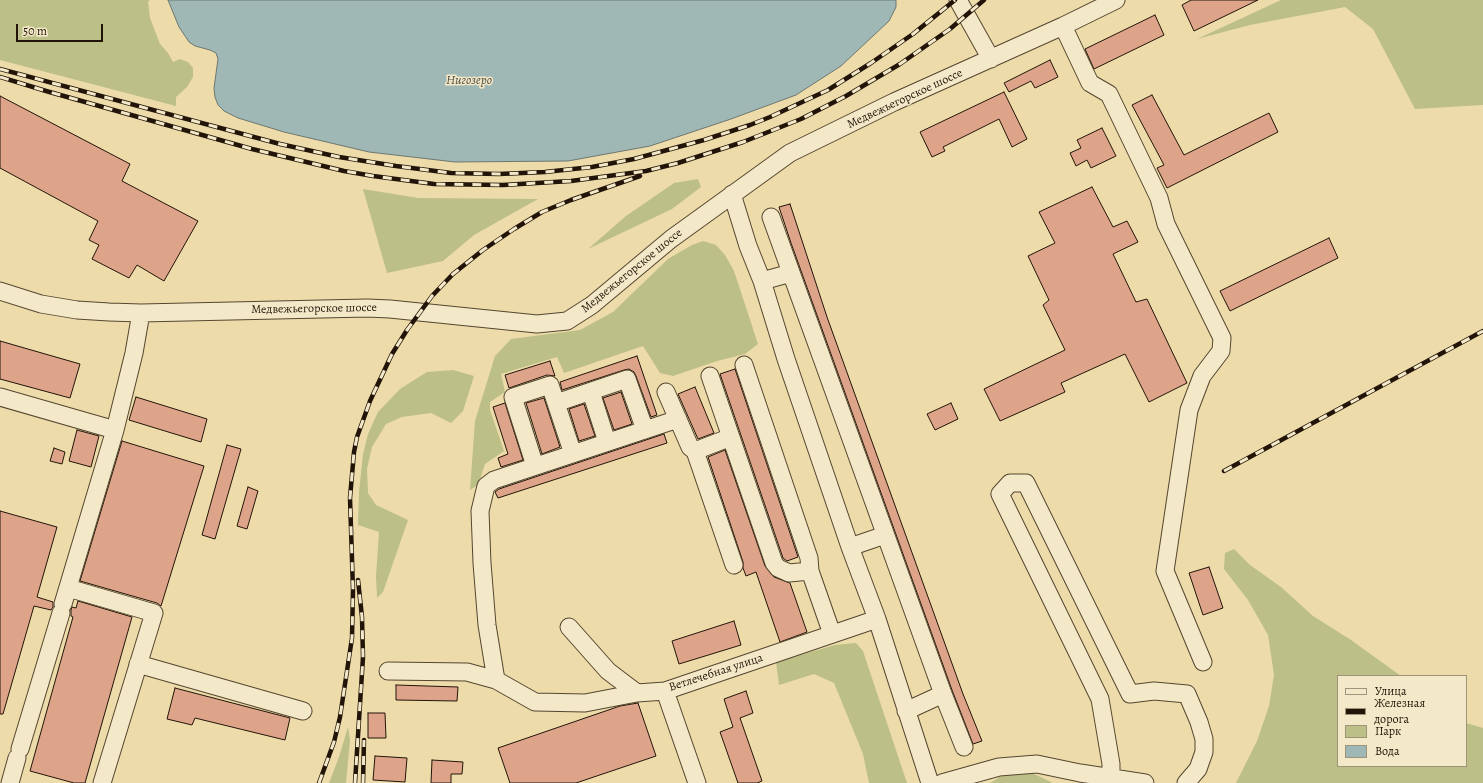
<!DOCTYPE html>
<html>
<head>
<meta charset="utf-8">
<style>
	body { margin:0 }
	#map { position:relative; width:1483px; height:783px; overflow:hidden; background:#eddcaa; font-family:Alegreya,serif }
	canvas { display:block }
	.legend { position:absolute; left:1337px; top:675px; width:130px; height:92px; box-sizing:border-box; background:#f3e8c8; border:1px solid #9f937b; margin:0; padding:5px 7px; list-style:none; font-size:12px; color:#221408 }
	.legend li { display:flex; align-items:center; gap:8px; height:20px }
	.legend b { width:20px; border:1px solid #9f937b }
	.scale { position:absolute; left:16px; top:24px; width:87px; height:18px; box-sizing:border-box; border:2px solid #221408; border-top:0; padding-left:5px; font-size:12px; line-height:14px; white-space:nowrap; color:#221408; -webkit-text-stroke:3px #f3e8c8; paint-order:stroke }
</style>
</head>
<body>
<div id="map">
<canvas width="1483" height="783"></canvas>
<ul class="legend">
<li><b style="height:5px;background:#f3e8c8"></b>Улица</li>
<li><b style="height:5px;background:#221408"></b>Железная дорога</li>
<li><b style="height:11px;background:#bcbf86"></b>Парк</li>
<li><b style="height:11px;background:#9fb8b5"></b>Вода</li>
</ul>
<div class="scale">50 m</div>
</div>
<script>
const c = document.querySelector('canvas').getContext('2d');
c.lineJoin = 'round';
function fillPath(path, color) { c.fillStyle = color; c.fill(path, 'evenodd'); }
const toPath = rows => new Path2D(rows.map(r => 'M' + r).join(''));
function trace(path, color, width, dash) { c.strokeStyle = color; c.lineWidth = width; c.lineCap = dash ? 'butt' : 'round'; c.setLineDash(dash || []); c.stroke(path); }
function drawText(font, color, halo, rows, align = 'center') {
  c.font = font + ' Alegreya,serif'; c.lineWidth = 3; c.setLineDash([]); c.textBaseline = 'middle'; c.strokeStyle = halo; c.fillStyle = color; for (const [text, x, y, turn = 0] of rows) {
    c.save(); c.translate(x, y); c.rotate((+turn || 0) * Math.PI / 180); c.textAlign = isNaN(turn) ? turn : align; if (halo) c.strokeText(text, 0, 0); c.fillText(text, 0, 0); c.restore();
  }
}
const green = toPath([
	[0,0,150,0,148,2,150,18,160,44,168,53,173,62,180,59,188,62,193,68,193,77,187,87,176,97,176,106,0,60],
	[1281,0,1483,0,1483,105,1415,109,1373,29,1345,7,1250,25,1197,39],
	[698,179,701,187,672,209,588,249,626,216,674,183],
	[363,189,418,198,538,199,474,235,443,261,387,273],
	[703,241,716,245,725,255,734,271,758,344,745,354,717,361,673,376,660,373,643,346,564,373,557,357,501,374,505,392,490,402,490,410,504,451,485,464,478,485,470,490,475,421,495,356,511,339,580,330,613,312,668,259,692,245],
	[453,370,474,376,463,411,451,423,431,413,402,417,386,424,372,447,367,469,368,493,376,505,408,520,383,592,377,598,376,576,379,532,358,525,359,492,363,454,368,434,378,412,400,389,427,372],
	[1234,549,1250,565,1281,587,1313,616,1351,640,1401,676,1338,676,1338,766,1466,766,1466,723,1483,728,1483,783,1236,783,1257,741,1269,706,1274,675,1268,635,1248,600,1224,569,1225,553],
	[856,643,863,651,907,783,869,783,863,754,834,683,814,674,779,685,776,662,835,645],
	[348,727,350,740,346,783,329,783,339,757],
	[1030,772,1053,783,990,783,1006,773]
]);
const water = toPath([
	[168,0,896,0,896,7,889,21,841,66,796,95,731,119,650,146,568,161,455,162,369,152,284,132,238,118,224,111,218,105,215,97,214,88,218,59,216,53,210,50,195,46,189,42,179,27,168,0]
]);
const building = toPath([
	[1191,0,1258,0,1194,31,1182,5,1191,0],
	[1155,15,1164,35,1094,69,1085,49,1155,15],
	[1050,60,1058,77,1035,88,1031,81,1009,92,1004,83,1050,60],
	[1004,92,1027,139,1012,147,999,119,943,147,945,151,932,157,920,132,1004,92],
	[1152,95,1184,155,1269,113,1278,132,1167,188,1157,168,1164,165,1132,105,1152,95],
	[0,96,130,164,122,181,198,221,164,281,137,265,129,278,92,259,99,245,89,240,98,221,0,168,0,96],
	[1102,128,1116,156,1091,168,1087,160,1076,166,1070,153,1081,148,1077,140,1102,128],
	[1092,187,1113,227,1127,221,1138,242,1113,254,1136,302,1147,299,1187,383,1149,402,1125,354,1061,383,1065,392,1000,421,984,389,1065,350,1043,305,1049,300,1028,256,1055,243,1039,212,1092,187],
	[790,204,827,317,963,694,982,741,973,744,952,690,791,243,779,207,790,204],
	[1329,238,1338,258,1230,311,1220,291,1329,238],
	[0,341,80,364,70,398,0,379,0,341],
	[637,356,657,415,651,417,636,376,634,372,629,369,624,370,562,390,560,382,637,356],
	[550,361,555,376,547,375,509,388,505,375,550,361],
	[735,369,798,557,787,561,783,558,720,374,735,369],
	[695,387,714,433,698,439,678,394,695,387],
	[621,392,632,424,614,430,603,398,621,392],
	[136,397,207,419,201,442,129,420,136,397],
	[544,398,560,447,542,454,526,403,544,398],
	[505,403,523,460,501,467,498,458,508,454,493,407,505,403],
	[951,403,958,419,935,430,927,414,951,403],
	[584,404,595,436,579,441,569,409,584,404],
	[77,430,99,436,91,467,69,461,77,430],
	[664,434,667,443,498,498,495,492,499,489,664,434],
	[122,441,204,466,161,606,157,603,80,581,122,441],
	[227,445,241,449,215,539,202,535,227,445],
	[54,448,65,452,62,464,50,461,54,448],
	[725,450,765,566,774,577,790,583,807,632,780,642,756,572,746,576,743,568,743,562,708,457,725,450],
	[248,487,258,491,247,529,237,526,248,487],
	[0,511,57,527,37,597,53,602,53,607,51,610,34,606,3,714,0,714,0,511],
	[1209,567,1223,608,1203,615,1189,573,1209,567],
	[78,601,132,617,85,783,74,783,30,771,73,617,71,616,71,610,72,607,76,608,78,601],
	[734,621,741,645,679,664,672,641,734,621],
	[396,685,458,687,457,701,396,700,396,685],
	[175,688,290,718,285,740,195,718,192,725,167,719,175,688],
	[746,691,753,713,740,718,762,781,757,783,738,783,720,732,733,727,724,699,746,691],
	[638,703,656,756,576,783,510,783,498,748,620,706,638,703],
	[368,713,385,713,386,738,368,738,368,713],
	[375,756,407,758,405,782,373,780,375,756],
	[432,760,463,762,462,774,451,774,451,783,431,783,432,760]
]);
const minor = toPath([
	[958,0,991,59],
	[1063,26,1090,83,1109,94,1159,198,1166,224,1222,338,1221,351,1202,376,1189,410,1165,571,1203,662],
	[732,194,748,246,762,281,786,359,850,547,877,619,930,783],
	[771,217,943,694,964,747],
	[762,281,791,273],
	[0,291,41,304,77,310,109,312,141,313,367,308,390,309,537,324,567,321,592,305,671,239,790,153,894,102,1063,26,1116,0],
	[744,365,809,558,810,571,832,634],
	[710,376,774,563,778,568,789,573,810,571],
	[591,392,607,442],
	[666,392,690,447,695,451],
	[0,397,115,430],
	[556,403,627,379,645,430],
	[731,437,695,451,734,565],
	[535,466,513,397,550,385,573,454],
	[850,547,885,535],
	[68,588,154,613,102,783],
	[63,604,115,430,134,353,141,313],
	[569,627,608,671,637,693],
	[138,664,303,711],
	[388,671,467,672,496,680,535,702,585,703,637,693,665,691,877,619],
	[496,680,487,625,482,563,480,511,486,486,494,480,678,419],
	[665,691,697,783],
	[906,711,943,694],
	[20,749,61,613],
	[1111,778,1111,764,1100,699,1000,494,1010,483,1026,483,1130,694,1154,691,1187,694,1199,722,1204,739,1204,752,1198,769,1186,783],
	[10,783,17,758],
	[942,783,999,767,1037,764,1080,773,1145,783]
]);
const rail = toPath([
	[0,69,280,144,339,157,396,166,451,173,499,174,545,172,592,167,634,159,704,140,750,125,770,117,828,90,871,63,913,34,955,0],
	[0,77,46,91,252,149,344,171,373,176,434,184,503,185,571,181,646,171,678,163,743,142,801,119,846,96,900,64,950,29,984,0],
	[1224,471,1483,331],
	[319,783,334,742,340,717,352,638,353,590,350,498,354,452,357,437,370,401,392,354,407,330,432,296,453,274,483,250,514,229,542,212,571,200,640,176],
	[355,783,363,657,362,617,358,580],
	[363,783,364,740]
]);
const streetNames = [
	["Медвежьегорское шоссе",905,99,-25],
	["Медвежьегорское шоссе",632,271,-39],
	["Медвежьегорское шоссе",314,309,-1],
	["Ветлечебная улица",716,673,-18]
];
const waterNames = [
	["Нигозеро",469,81]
];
fillPath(green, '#bcbf86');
fillPath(water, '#9fb8b5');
trace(water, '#6d7670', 1);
fillPath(building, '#dda48a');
trace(building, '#221408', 1);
trace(minor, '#554630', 19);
trace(minor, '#f3e8c8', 17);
trace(rail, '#221408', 4.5);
trace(rail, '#f3e8c8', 3, [9]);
drawText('12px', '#221408', '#f3e8c8', streetNames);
drawText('italic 13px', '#4e4d45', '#f3e8c8', waterNames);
</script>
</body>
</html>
